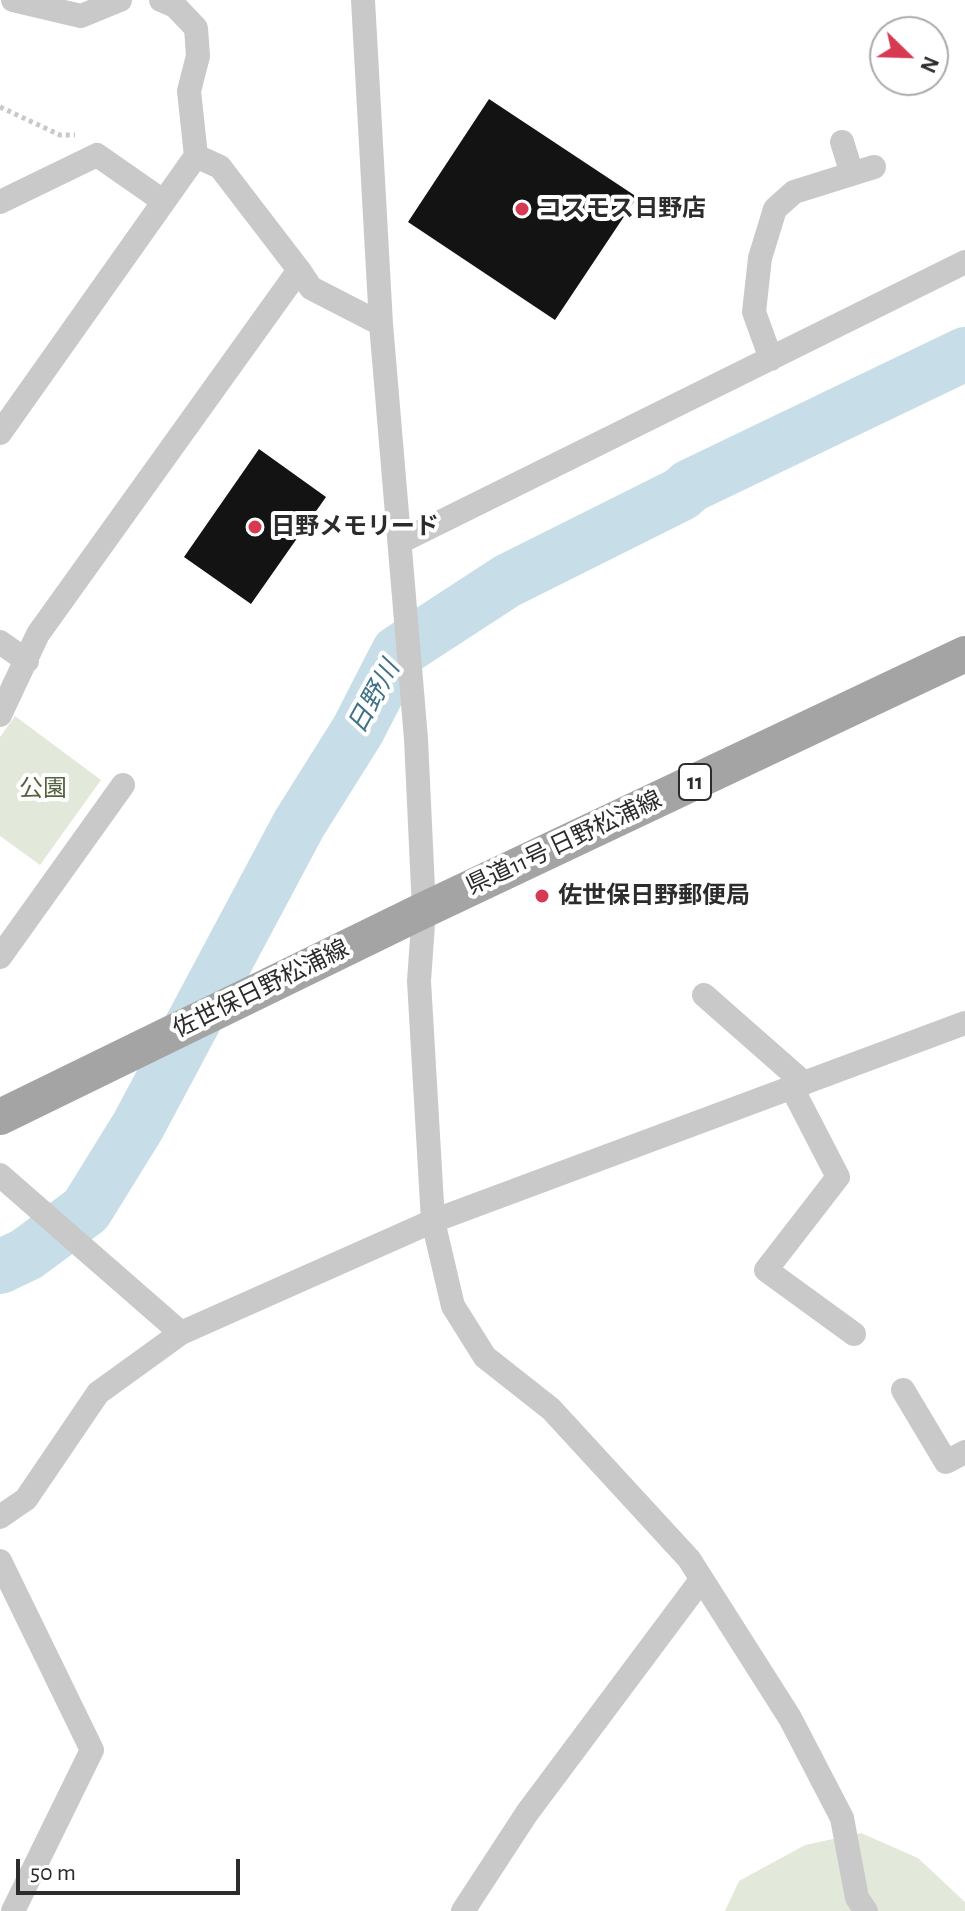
<!DOCTYPE html>
<html>
<head>
<meta charset="utf-8">
<style>
	body { margin:0 }
	#map { position:relative; width:965px; height:1911px; overflow:hidden; background:#fff; font-family:"Alegreya Sans",sans-serif }
	canvas { display:block }
	.north { position:absolute; left:869px; top:16px; width:80px; height:80px; box-sizing:border-box; background:#fff; border:2px solid #ababab; border-radius:50%; rotate:113deg; font-size:22px; font-weight:700; line-height:32px; text-align:center; color:#2c2c2c }
	.north::after { content:''; display:block; margin:auto; width:28px; height:36px; background:#d73953; clip-path:polygon(50% 0,100% 100%,50% 72%,0 100%) }
	.scale { position:absolute; left:16px; top:1859px; width:224px; height:36px; box-sizing:border-box; border:4px solid #2c2c2c; border-top:0; padding-left:10px; font-size:24px; line-height:28px; white-space:nowrap; color:#2c2c2c; -webkit-text-stroke:6px #fff; paint-order:stroke }
</style>
</head>
<body>
<div id="map">
<canvas width="965" height="1911"></canvas>
<div class="north">N</div>
<div class="scale">50 m</div>
</div>
<script>
const c = document.querySelector('canvas').getContext('2d');
c.lineJoin = 'round';
function fillPath(path, color) { c.fillStyle = color; c.fill(path, 'evenodd'); }
const toPath = rows => new Path2D(rows.map(r => 'M' + r).join(''));
function trace(path, color, width, dash) { c.strokeStyle = color; c.lineWidth = width; c.lineCap = dash ? 'butt' : 'round'; c.setLineDash(dash || []); c.stroke(path); }
function drawText(font, color, halo, rows, align = 'center') {
  c.font = font + ' "Alegreya Sans","Noto Sans JP",sans-serif'; c.lineWidth = 8; c.setLineDash([]); c.textBaseline = 'middle'; c.strokeStyle = halo; c.fillStyle = color; for (const [text, x, y, turn = 0] of rows) {
    c.save(); c.translate(x, y); c.rotate((+turn || 0) * Math.PI / 180); c.textAlign = isNaN(turn) ? turn : align; if (halo) c.strokeText(text, 0, 0); c.fillText(text, 0, 0); c.restore();
  }
}
const green = toPath([
	[15,716,101,780,40,865,0,836,0,737],
	[861,1833,918,1858,965,1902,965,1911,725,1911,739,1881,805,1845]
]);
const river = toPath([
	[0,1267,27,1254,86,1210,138,1126,299,824,358,730,398,652,507,581,681,494,690,486,965,354]
]);
const building = toPath([
	[489,99,637,197,555,320,408,222],
	[259,449,326,497,251,604,184,557]
]);
const path = toPath([
	[0,107,60,135,75,135]
]);
const street = toPath([
	[13,0,81,16,120,0],
	[161,0,175,6,196,28,198,56,189,91,196,156,220,167,299,270],
	[363,0,381,324,416,739,424,910,419,981,433,1221,453,1306,485,1357,551,1409,689,1559,790,1718,842,1818,857,1898,866,1911],
	[842,142,852,174],
	[0,202,97,155,163,201],
	[771,359,754,312,760,258,775,209,794,192,874,167],
	[0,433,196,156],
	[400,542,965,262],
	[0,642,27,661],
	[0,715,38,634,299,270,311,288,381,324],
	[0,957,123,785],
	[704,995,804,1083],
	[792,1088,838,1177,766,1270,854,1334],
	[0,1175,181,1333],
	[903,1390,946,1462,965,1452],
	[0,1517,26,1499,98,1393,181,1333,433,1221,965,1023],
	[0,1561,92,1750,13,1911],
	[463,1911,527,1813,701,1580]
]);
const primary = toPath([
	[0,1117,424,910,965,654]
]);
const markers = [
	[522,209,8,"#d73953"],
	[255,527,8,"#d73953"],
	[542,896,8,"#d73953"]
];
const shields = [
	[695,782,32]
];
const shieldNames = [
	["11",695,782]
];
const poiNames = [
	["コスモス日野店",538,209],
	["日野メモリード",271,527],
	["佐世保日野郵便局",558,896]
];
const parkNames = [
	["公園",43,789]
];
const streetNames = [
	["県道11号 日野松浦線",564,843,-25],
	["佐世保日野松浦線",261,989,-26]
];
const waterNames = [
	["日野川",374,697,-61]
];
fillPath(green, '#e3e9da');
trace(river, '#c7dee8', 54);
fillPath(building, '#131313');
trace(path, '#c9c9c9', 5, [4, 4]);
trace(street, '#c9c9c9', 24);
trace(primary, '#a4a4a4', 36);
for (const [x, y, r, color] of markers) { const dot = new Path2D(); dot.arc(x, y, r, 0, 2 * Math.PI); c.fillStyle = color; c.fill(dot); trace(dot, '#fff', 3); }
for (const [x, y, w] of shields) { const box = new Path2D(); box.roundRect(x - w / 2, y - 18, w, 36, 6); c.fillStyle = '#fff'; c.fill(box); trace(box, '#2c2c2c', 2); }
drawText('bold 22px', '#2c2c2c', null, shieldNames);
drawText('bold 24px', '#2c2c2c', '#fff', poiNames, 'left');
drawText('24px', '#53643d', '#fff', parkNames);
drawText('24px', '#2c2c2c', '#fff', streetNames);
drawText('italic 26px', '#407287', '#fff', waterNames);
</script>
</body>
</html>
